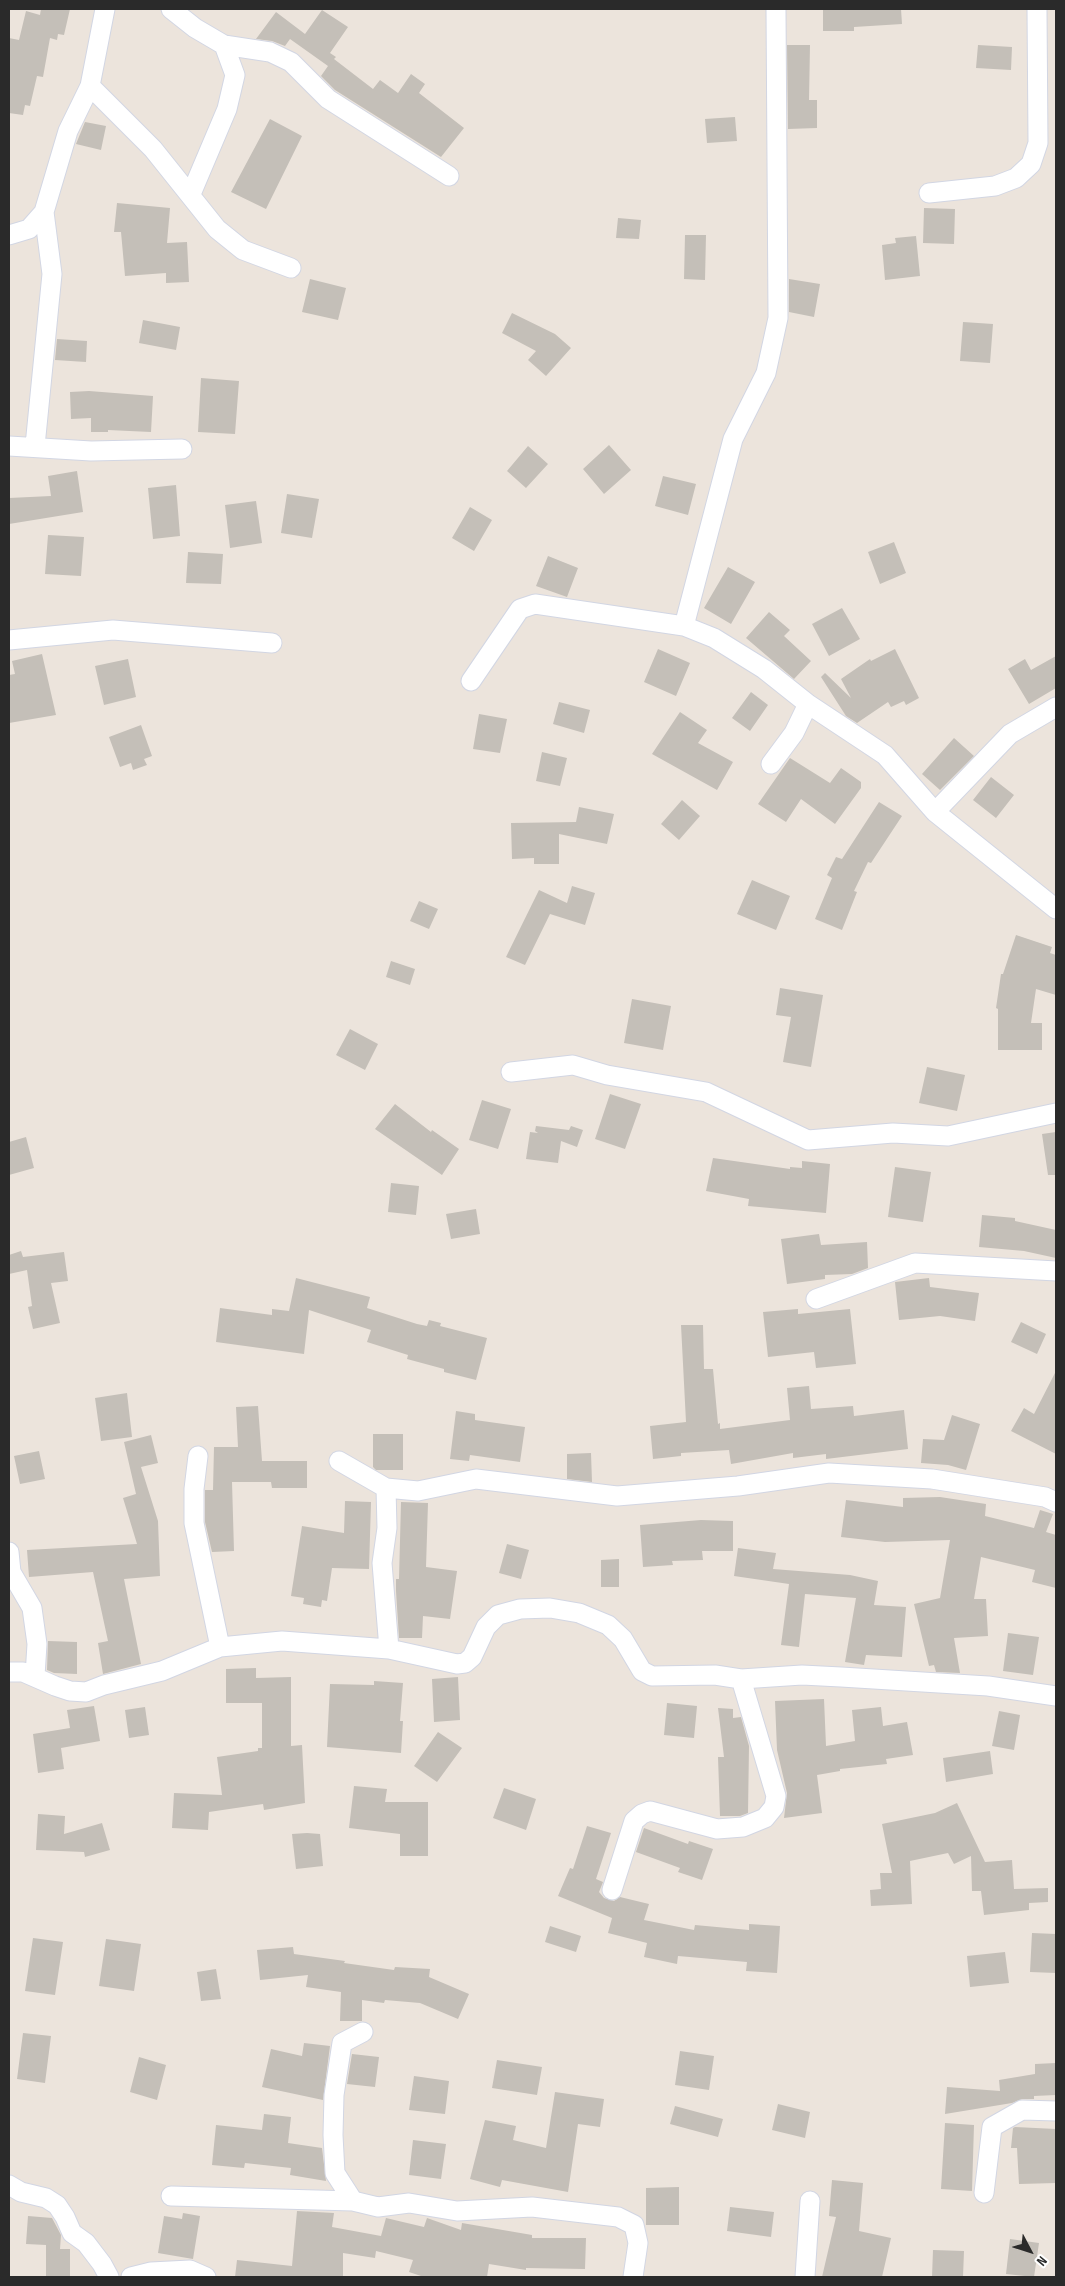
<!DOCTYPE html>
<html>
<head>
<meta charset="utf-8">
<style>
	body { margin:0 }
	#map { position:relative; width:1065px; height:2286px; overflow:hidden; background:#ece4dc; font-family:"Sofia Sans Condensed",sans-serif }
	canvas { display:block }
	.frame { position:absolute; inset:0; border:10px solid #2a2a2a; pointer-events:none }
	.north { position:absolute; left:1005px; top:2226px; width:50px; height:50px; -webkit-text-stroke:4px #fff; paint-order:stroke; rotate:130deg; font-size:14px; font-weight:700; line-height:20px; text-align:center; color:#2a2a2a }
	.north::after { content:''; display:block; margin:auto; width:18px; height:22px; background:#2a2a2a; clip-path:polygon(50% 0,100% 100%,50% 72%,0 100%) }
</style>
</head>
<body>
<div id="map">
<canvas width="1065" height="2286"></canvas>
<div class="frame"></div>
<div class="north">N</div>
</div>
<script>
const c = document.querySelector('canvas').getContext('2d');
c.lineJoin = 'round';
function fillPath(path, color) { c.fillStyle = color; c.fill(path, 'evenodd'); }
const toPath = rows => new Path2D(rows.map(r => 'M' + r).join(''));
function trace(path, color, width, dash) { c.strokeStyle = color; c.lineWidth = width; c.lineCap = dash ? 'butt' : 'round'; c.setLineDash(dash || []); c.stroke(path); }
const building = toPath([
	[41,9,70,9,64,35,58,34,57,40,50,38,43,77,37,76,30,106,25,105,23,115,9,113,9,38,19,40,26,11,40,15],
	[823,9,901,9,902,24,854,27,854,31,823,31],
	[322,10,348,27,330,53,336,57,334,59,373,89,380,80,398,93,411,74,425,84,419,93,464,128,441,157,335,90,321,76,328,66,290,39,285,46,272,41,256,39,276,12,305,34],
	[787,45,810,45,809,100,817,100,817,128,788,129],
	[978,45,1012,47,1011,70,976,68],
	[735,117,737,141,707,143,705,119],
	[270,119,302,136,266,209,231,192],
	[85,122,106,126,101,150,76,144],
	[117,203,170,208,167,243,187,242,189,282,166,283,166,273,125,276,121,232,114,232],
	[924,208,955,209,954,244,923,243],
	[618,218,641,220,639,239,616,238],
	[685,235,706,235,705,280,684,279],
	[916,236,920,276,885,280,882,245,896,243,895,238],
	[310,279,346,288,338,320,302,312],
	[789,279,820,284,814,317,789,312],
	[512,313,555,334,571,348,546,376,528,360,536,351,502,333],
	[143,320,180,327,176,350,139,343],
	[963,322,993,324,990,363,960,361],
	[57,339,87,341,86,362,55,360],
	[201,378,239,381,235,434,198,432],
	[89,391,153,396,151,432,108,430,108,432,91,432,91,418,71,419,70,392],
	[609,445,631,470,604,494,583,469],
	[528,446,548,464,526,488,507,471],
	[77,471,83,512,9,524,9,498,51,496,48,476],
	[663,476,696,484,688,515,655,506],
	[176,485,180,536,153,539,148,488],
	[287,494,319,499,312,538,281,533],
	[256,501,262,543,230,548,225,505],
	[470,507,492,520,474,551,452,538],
	[48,535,84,537,81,576,45,574],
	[894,542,906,573,880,584,868,552],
	[188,552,223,554,221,584,186,583],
	[548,556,578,568,567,597,536,586],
	[728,567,755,582,731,624,704,608],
	[842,608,860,639,829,656,812,624],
	[769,612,790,630,784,636,811,661,794,679,746,638],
	[658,649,690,663,676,696,644,682],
	[895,649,919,698,906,705,904,701,891,707,888,702,857,723,846,716,821,677,825,673,851,698,841,679,870,659,871,661],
	[42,654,56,715,9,723,9,675,15,674,12,661],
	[1056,656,1056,688,1029,704,1008,669,1025,659,1031,670],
	[128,659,136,697,104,705,95,666],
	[751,692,768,705,750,731,732,718],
	[559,702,590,710,584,733,553,724],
	[680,712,707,730,698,743,733,762,717,790,652,754],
	[479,714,507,719,500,753,473,749],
	[141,725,152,756,144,759,147,765,133,770,131,763,120,767,109,737],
	[954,738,974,756,940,790,922,774],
	[542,752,567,758,560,786,536,781],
	[790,758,830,783,841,768,861,782,861,788,835,824,801,799,786,822,758,804],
	[991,777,1014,795,996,818,973,800],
	[682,800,700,816,679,840,661,824],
	[879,802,902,816,871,863,868,862,854,891,857,892,842,930,815,919,832,878,827,875,836,857,842,859],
	[579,807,614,814,607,844,559,834,559,864,534,864,534,858,512,859,511,823,576,822],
	[752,880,790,896,776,930,737,914],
	[572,886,595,893,585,925,550,914,525,965,506,957,539,890,567,903],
	[419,901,438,909,429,929,410,921],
	[1016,935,1052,947,1050,953,1056,955,1056,995,1036,989,1031,1023,1042,1023,1042,1050,998,1050,998,1009,996,1008,1001,974,1003,974],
	[391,961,415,969,410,985,386,977],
	[780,988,823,995,811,1067,783,1062,791,1017,776,1015],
	[632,999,671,1006,663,1050,624,1043],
	[350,1029,378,1044,365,1070,336,1055],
	[927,1067,965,1075,957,1111,919,1103],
	[610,1094,641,1104,625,1149,595,1139],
	[482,1100,511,1109,498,1149,469,1140],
	[395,1104,431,1132,432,1130,459,1149,442,1175,375,1129],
	[536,1126,569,1130,571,1126,583,1130,577,1147,561,1141,558,1163,526,1159,530,1132,538,1133,535,1131],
	[1056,1132,1056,1175,1048,1175,1042,1134],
	[26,1137,34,1168,9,1175,9,1142],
	[713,1158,790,1169,790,1167,802,1168,802,1161,830,1164,826,1213,748,1206,749,1199,706,1191],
	[895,1167,931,1172,923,1222,888,1217],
	[391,1183,419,1186,416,1215,388,1212],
	[476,1209,480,1234,451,1239,446,1214],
	[982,1215,1015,1218,1015,1221,1056,1230,1056,1258,1024,1251,979,1247],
	[819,1234,821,1245,867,1242,868,1268,852,1274,825,1275,825,1279,787,1284,781,1239],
	[21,1251,23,1257,64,1252,68,1281,51,1283,60,1323,33,1329,28,1307,32,1306,27,1270,9,1274,9,1255],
	[296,1278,370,1297,367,1308,417,1324,427,1326,429,1320,441,1323,440,1326,487,1338,476,1380,444,1372,444,1369,407,1359,408,1355,367,1342,371,1330,309,1310,304,1354,216,1342,220,1308,272,1315,272,1309,289,1311],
	[929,1278,930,1287,979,1293,975,1321,940,1316,899,1320,895,1282],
	[798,1309,798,1314,850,1309,856,1364,816,1368,814,1352,768,1357,763,1312],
	[1021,1322,1046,1334,1037,1354,1011,1342],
	[681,1325,703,1325,704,1369,713,1369,718,1424,720,1423,720,1429,790,1420,787,1388,809,1386,811,1409,853,1406,854,1416,904,1410,908,1449,826,1459,826,1454,793,1458,793,1453,731,1464,729,1450,681,1453,681,1456,653,1459,650,1426,686,1422],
	[1056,1371,1056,1454,1011,1431,1024,1408,1034,1414],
	[127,1393,132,1437,101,1441,95,1398],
	[258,1406,262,1461,307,1461,307,1488,272,1488,271,1482,232,1482,234,1551,212,1552,205,1522,205,1490,213,1490,214,1447,238,1447,236,1407],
	[456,1411,475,1414,475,1420,525,1427,520,1462,470,1455,469,1461,450,1459],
	[952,1415,980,1424,966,1470,948,1465,921,1463,923,1439,944,1440],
	[373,1434,403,1434,403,1470,376,1470,373,1467],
	[151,1435,158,1463,141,1467,158,1521,160,1576,124,1579,141,1664,103,1674,98,1643,108,1641,93,1572,29,1577,27,1550,137,1544,123,1498,136,1494,124,1442],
	[39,1451,45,1479,20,1484,14,1456],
	[591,1453,592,1482,567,1479,567,1454],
	[940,1497,986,1504,985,1516,1034,1528,1040,1510,1053,1514,1046,1532,1056,1535,1056,1588,1032,1582,1035,1570,981,1557,974,1599,986,1599,988,1636,954,1638,960,1673,936,1672,934,1665,929,1666,914,1604,940,1598,950,1540,885,1542,841,1537,846,1500,903,1507,903,1498],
	[345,1501,371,1502,369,1569,332,1568,327,1601,322,1600,321,1607,303,1604,304,1598,291,1596,302,1526,344,1533],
	[401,1502,428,1503,426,1567,457,1571,450,1619,423,1616,422,1638,399,1638,396,1591,396,1579,399,1579],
	[701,1520,733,1521,733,1551,702,1551,703,1560,672,1561,673,1565,643,1567,640,1525],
	[507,1544,529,1550,521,1579,499,1573],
	[738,1548,776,1553,773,1569,850,1575,878,1581,874,1605,906,1607,902,1657,866,1655,864,1665,845,1662,856,1598,805,1594,799,1647,781,1645,789,1584,734,1576],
	[619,1559,619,1587,601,1587,601,1560],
	[1008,1633,1039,1637,1033,1675,1003,1671],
	[48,1641,77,1642,77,1674,54,1673,47,1670],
	[256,1668,256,1678,291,1677,291,1746,302,1745,305,1803,264,1810,263,1804,209,1812,208,1830,172,1828,174,1793,222,1795,217,1757,258,1751,258,1748,262,1748,262,1703,226,1703,226,1669],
	[458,1677,460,1720,434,1722,432,1679],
	[374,1681,403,1683,400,1721,403,1721,401,1753,327,1747,330,1684,374,1685],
	[824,1699,826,1746,855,1741,852,1710,881,1707,883,1726,907,1722,913,1755,886,1759,887,1764,840,1769,840,1771,817,1775,822,1813,784,1818,787,1793,777,1750,775,1701],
	[667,1703,697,1706,694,1738,664,1735],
	[94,1706,100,1741,61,1748,64,1769,38,1773,33,1734,70,1728,67,1710],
	[145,1707,149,1735,129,1738,125,1710],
	[718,1708,733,1709,733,1718,741,1717,749,1746,748,1813,740,1816,720,1816,718,1757,724,1757],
	[999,1711,1020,1715,1014,1750,992,1746],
	[438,1732,462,1748,437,1782,414,1766],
	[990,1751,993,1774,946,1782,943,1758],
	[354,1786,387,1789,385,1802,428,1802,428,1856,400,1856,400,1834,349,1828],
	[504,1788,536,1799,526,1830,493,1818],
	[957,1803,985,1862,1012,1860,1014,1889,1048,1888,1048,1902,1029,1903,1029,1910,984,1915,981,1891,972,1891,971,1856,954,1864,948,1853,910,1861,912,1904,871,1906,870,1890,881,1889,880,1873,892,1873,882,1824,935,1813],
	[38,1814,65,1816,64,1834,102,1823,110,1850,85,1857,84,1852,36,1850],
	[587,1826,611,1833,596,1879,603,1882,599,1892,604,1898,614,1901,620,1897,649,1904,644,1920,694,1930,695,1925,749,1930,749,1924,780,1926,777,1973,746,1971,747,1962,678,1956,677,1964,644,1957,647,1943,608,1933,612,1918,558,1896,570,1868,573,1869],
	[644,1828,688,1844,689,1841,713,1849,702,1880,678,1872,680,1868,636,1852],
	[307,1833,320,1834,323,1866,296,1869,292,1834],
	[550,1926,581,1936,576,1952,545,1942],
	[1032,1933,1056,1934,1056,1973,1030,1972],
	[33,1938,63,1942,55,1995,25,1991],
	[106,1939,141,1944,134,1991,99,1986],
	[293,1947,294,1954,345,1961,344,1963,394,1970,395,1967,430,1969,429,1977,469,1994,458,2019,420,2003,385,2000,384,2003,362,2000,362,2021,340,2021,341,1992,306,1987,308,1975,260,1980,257,1950],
	[1005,1952,1009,1983,970,1987,967,1956],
	[216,1969,221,1999,201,2001,197,1972],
	[23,2033,51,2036,45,2083,17,2079],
	[304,2043,330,2046,323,2100,262,2087,271,2049,302,2056],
	[680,2051,714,2056,709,2090,675,2085],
	[352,2054,379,2057,375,2087,347,2084],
	[139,2057,166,2065,157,2100,130,2092],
	[497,2060,542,2067,537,2095,492,2088],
	[1056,2063,1056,2095,1034,2096,1034,2099,1022,2099,1012,2103,945,2114,947,2087,1000,2091,999,2080,1035,2074,1035,2064],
	[414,2076,449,2081,445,2114,409,2110],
	[555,2092,604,2099,600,2127,578,2124,568,2192,502,2180,500,2187,470,2179,485,2120,516,2126,513,2140,546,2148],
	[778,2104,810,2112,805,2138,772,2130],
	[675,2106,723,2119,718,2137,670,2124],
	[264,2114,291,2117,288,2143,322,2148,326,2181,290,2175,291,2168,245,2163,244,2168,212,2165,216,2125,262,2130],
	[945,2123,974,2125,972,2191,941,2189],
	[1015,2127,1056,2129,1056,2183,1019,2184,1017,2148,1011,2148,1013,2128],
	[413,2140,446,2144,441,2179,409,2175],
	[832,2180,863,2183,859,2231,891,2238,882,2277,822,2277,836,2217,829,2216],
	[679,2187,679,2225,646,2225,646,2188],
	[730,2207,774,2212,771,2237,727,2231],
	[297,2211,334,2213,332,2227,381,2236,386,2218,424,2227,427,2218,461,2230,462,2223,532,2235,532,2238,586,2238,585,2269,526,2268,526,2270,489,2264,487,2277,424,2277,409,2272,413,2260,376,2251,375,2258,343,2253,343,2277,235,2277,237,2260,292,2266],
	[183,2213,200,2216,193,2259,158,2253,164,2216,182,2219],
	[28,2216,52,2218,61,2235,60,2249,70,2249,70,2277,46,2277,46,2245,26,2244],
	[1010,2239,1039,2243,1034,2277,1006,2274],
	[933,2250,964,2251,963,2277,932,2277]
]);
const street = toPath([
	[171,9,195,28,224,45,270,52,291,62,328,99,449,176],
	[90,86,153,149,217,229,243,250,291,268],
	[929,193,995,186,1016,178,1031,164,1038,143,1037,9],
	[191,194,227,109,235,75,224,45],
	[9,235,29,229,44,212,68,131,90,86,105,9],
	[9,446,91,451,182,449],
	[35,446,52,274,44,212],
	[684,626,733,439,766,373,778,318,776,9],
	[9,640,113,630,272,643],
	[471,681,520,609,535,604,684,626,714,638,764,669,808,704,885,755,935,812,1056,909],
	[771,764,794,733,808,704],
	[935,812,1010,734,1056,707],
	[511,1072,573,1065,607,1075,706,1092,808,1140,893,1133,948,1136,1056,1113],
	[816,1299,915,1263,1056,1271],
	[198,1456,194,1489,194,1523,220,1647],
	[339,1461,386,1488,418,1491,476,1479,617,1496,738,1486,829,1473,932,1479,1045,1497,1056,1502],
	[386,1488,387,1528,382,1563,389,1649],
	[9,1552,11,1572,32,1608,37,1644,35,1676],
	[9,1672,23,1672,55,1686,70,1691,86,1692,104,1685,162,1671,220,1647,282,1641,389,1649,457,1664,465,1663,472,1657,486,1627,498,1615,520,1609,550,1608,579,1613,608,1625,623,1639,642,1671,652,1676,715,1675,741,1679,802,1675,841,1677,988,1686,1056,1696],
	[612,1890,634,1821,642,1814,650,1811,717,1829,743,1827,765,1818,774,1807,776,1796,741,1679],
	[363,2032,342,2043,334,2095,333,2135,335,2173,353,2201,378,2207,409,2203,457,2211,532,2207,618,2217,634,2225,638,2243,633,2277],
	[9,2185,21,2192,46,2198,57,2205,65,2217,72,2233,86,2243,102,2264,109,2277],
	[984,2193,992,2127,1022,2110,1056,2111],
	[171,2196,353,2201],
	[131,2277,151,2272,190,2270,206,2277],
	[805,2277,810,2201]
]);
fillPath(building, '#c4bfb8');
trace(street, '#d2d6e3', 21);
trace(street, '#fff', 19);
</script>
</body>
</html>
